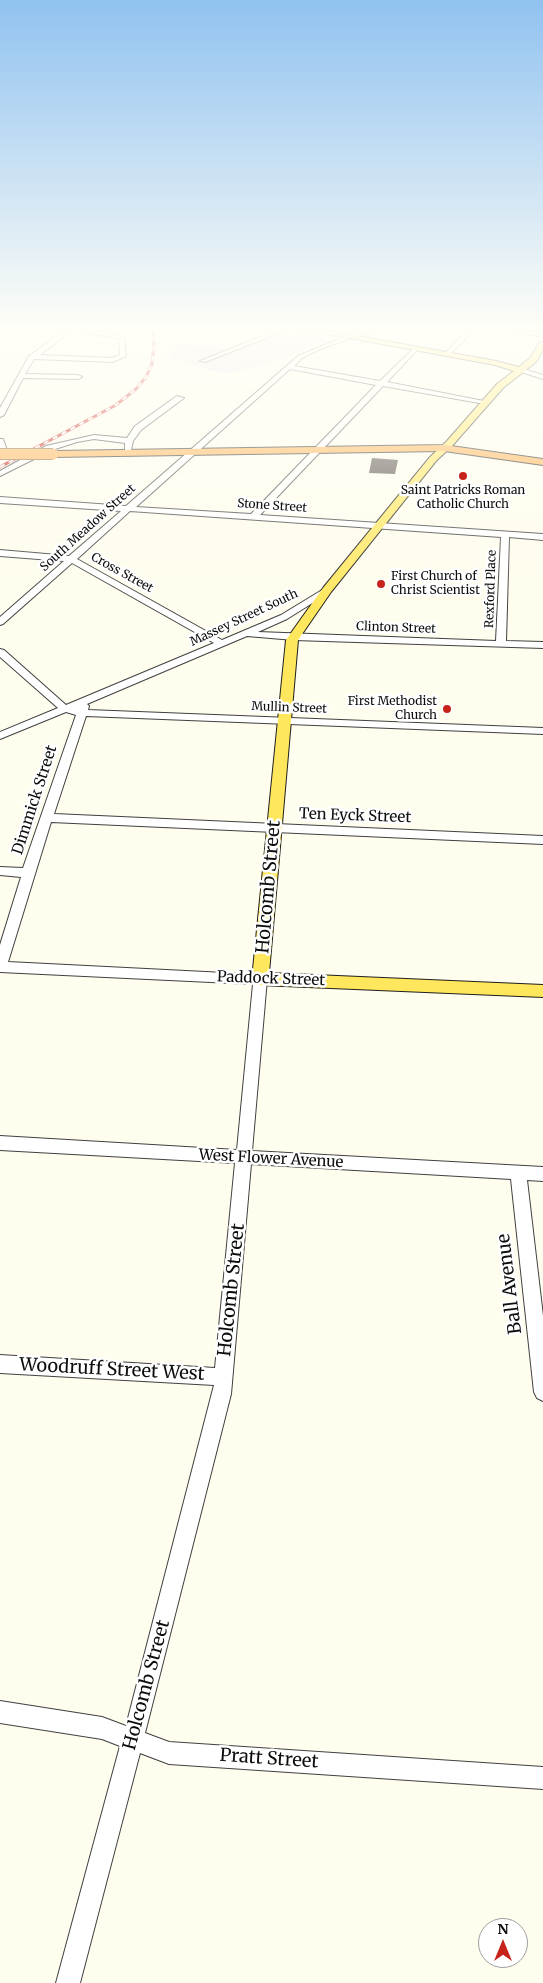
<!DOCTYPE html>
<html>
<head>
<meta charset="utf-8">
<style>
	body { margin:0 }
	#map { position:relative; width:543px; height:1983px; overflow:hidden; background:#fffded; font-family:Merriweather,serif }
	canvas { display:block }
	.north { position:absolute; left:478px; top:1918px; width:50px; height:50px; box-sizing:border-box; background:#fff; border:1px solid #9e9e9e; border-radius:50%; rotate:0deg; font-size:14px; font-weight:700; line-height:20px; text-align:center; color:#0d0d0d }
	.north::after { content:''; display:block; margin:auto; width:18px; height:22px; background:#c8231a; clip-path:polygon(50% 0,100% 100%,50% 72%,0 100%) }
</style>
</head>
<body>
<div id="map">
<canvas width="543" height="1983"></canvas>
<div class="north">N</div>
</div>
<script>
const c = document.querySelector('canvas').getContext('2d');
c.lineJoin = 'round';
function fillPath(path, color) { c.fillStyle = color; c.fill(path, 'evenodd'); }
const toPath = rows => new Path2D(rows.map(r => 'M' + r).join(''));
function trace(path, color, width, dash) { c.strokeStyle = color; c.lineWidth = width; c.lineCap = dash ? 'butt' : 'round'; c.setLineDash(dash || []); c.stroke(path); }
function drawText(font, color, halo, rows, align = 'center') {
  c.font = font + ' Merriweather,serif'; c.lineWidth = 5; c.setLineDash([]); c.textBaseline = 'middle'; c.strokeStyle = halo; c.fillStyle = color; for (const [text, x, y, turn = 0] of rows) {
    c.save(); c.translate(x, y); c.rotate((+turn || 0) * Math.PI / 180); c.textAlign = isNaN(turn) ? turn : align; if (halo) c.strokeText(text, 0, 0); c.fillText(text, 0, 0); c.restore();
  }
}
const industrial = toPath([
	[289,330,334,338,283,359,224,374,169,358,178,344,241,348]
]);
const building = toPath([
	[372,458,398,460,395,474,369,473]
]);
const minor = toPath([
	[66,329,86,329,124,337,126,356,113,362,34,359,25,374,78,375,82,377,78,379,23,378,4,415,0,417,0,408,29,356,66,329],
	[72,330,119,339,120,355,112,358,40,355,72,330],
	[280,329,289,329,205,362,200,361,280,329],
	[373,329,385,329,350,338,316,351,302,358,294,366,380,381,415,347,417,348,417,350,387,382,489,402,485,404,383,386,260,515,543,534,543,540,509,537,506,641,543,642,543,648,294,640,247,636,87,704,89,706,88,710,543,728,543,734,86,716,54,814,543,836,543,844,51,822,8,962,265,975,267,979,252,1151,543,1167,543,1181,527,1180,543,1316,543,1401,537,1398,534,1392,511,1179,251,1164,231,1394,145,1733,169,1742,543,1767,543,1789,169,1764,140,1753,80,1983,56,1983,120,1746,102,1739,0,1723,0,1701,102,1717,126,1726,214,1385,0,1373,0,1355,215,1368,235,1163,0,1150,0,1136,237,1150,253,984,0,972,0,945,21,877,0,875,0,867,23,868,76,715,66,712,0,739,0,732,58,708,0,657,0,649,4,650,66,705,214,643,72,563,3,624,0,625,0,617,64,561,0,556,0,550,69,556,121,511,0,503,0,497,126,506,298,356,346,336,373,329],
	[290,369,376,385,251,514,136,507,290,369],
	[130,511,501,537,496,641,258,632,287,619,330,592,330,588,327,587,281,615,222,640,77,559,130,511],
	[432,329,444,329,441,331,432,329],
	[499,329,517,329,543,333,543,337,499,329],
	[468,330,473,331,449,355,445,355,445,353,468,330],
	[520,368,543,375,543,379,518,371,517,370,520,368],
	[177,396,184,398,141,430,133,441,131,450,125,450,125,443,94,439,77,442,52,450,0,476,0,471,46,446,94,435,127,438,135,426,177,396],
	[0,439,3,439,6,447,3,455,0,455,0,439]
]);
const major = toPath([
	[301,329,319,329,496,361,519,367,530,358,540,342,543,342,543,350,536,362,503,388,452,446,436,461,331,592,298,640,269,973,543,985,543,997,260,985,254,983,252,979,286,640,323,588,430,457,446,442,497,384,514,371,495,365,301,329]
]);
const highway = toPath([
	[444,445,543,459,543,465,444,451,53,457,47,454,53,451,444,445]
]);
const rail = toPath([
	[0,458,17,450],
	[0,467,116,405,136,389,146,377,152,364,154,345,152,329]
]);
const highwayBridge = toPath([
	[0,454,53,454]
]);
const markers = [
	[463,476,5,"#c8231a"],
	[381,584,5,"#c8231a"],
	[447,709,5,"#c8231a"]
];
const farPoinames = [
	["Saint Patricks Roman",463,491],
	["Catholic Church",463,505],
	["First Church of",391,577,"left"],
	["Christ Scientist",391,591,"left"],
	["First Methodist",437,702,"right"],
	["Church",437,716,"right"]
];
const farStreetnames = [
	["Stone Street",272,506,4],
	["South Meadow Street",88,528,-42],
	["Cross Street",122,573,29],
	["Rexford Place",491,589,-88],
	["Massey Street South",244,618,-25],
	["Clinton Street",396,628,2],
	["Mullin Street",289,708,2]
];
const streetNames = [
	["Dimmick Street",35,800,-72],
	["Ten Eyck Street",355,816,2],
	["Paddock Street",271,979,2],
	["West Flower Avenue",271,1159,3]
];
const nearStreetnames = [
	["Holcomb Street",269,887,-85],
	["Ball Avenue",510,1284,-97],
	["Holcomb Street",232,1290,-84],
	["Woodruff Street West",112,1370,3],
	["Holcomb Street",147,1685,-75],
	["Pratt Street",269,1759,4]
];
fillPath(industrial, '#ede1ed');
fillPath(building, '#574f49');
trace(minor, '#404040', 2);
trace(major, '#1e1e1e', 2);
trace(highway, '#1e1e1e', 2);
fillPath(minor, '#fff');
fillPath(major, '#ffe75d');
fillPath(highway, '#ffaf4b');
trace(rail, '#c8231a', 3);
trace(rail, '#fff', 2, [5]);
trace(highwayBridge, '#1e1e1e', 12, []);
trace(highwayBridge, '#ffaf4b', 11);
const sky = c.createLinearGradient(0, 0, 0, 607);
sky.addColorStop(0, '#90c2f0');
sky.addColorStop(0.54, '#fffef7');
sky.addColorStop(1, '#fffef700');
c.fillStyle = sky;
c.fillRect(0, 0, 543, 607);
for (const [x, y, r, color] of markers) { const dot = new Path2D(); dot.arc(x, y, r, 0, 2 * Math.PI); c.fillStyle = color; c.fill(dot); trace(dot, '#fff', 2); }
drawText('12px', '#0d0d0d', '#fff', farPoinames);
drawText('12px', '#0d0d0d', '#fff', farStreetnames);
drawText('15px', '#0d0d0d', '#fff', streetNames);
drawText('18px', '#0d0d0d', '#fff', nearStreetnames);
</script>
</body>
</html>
